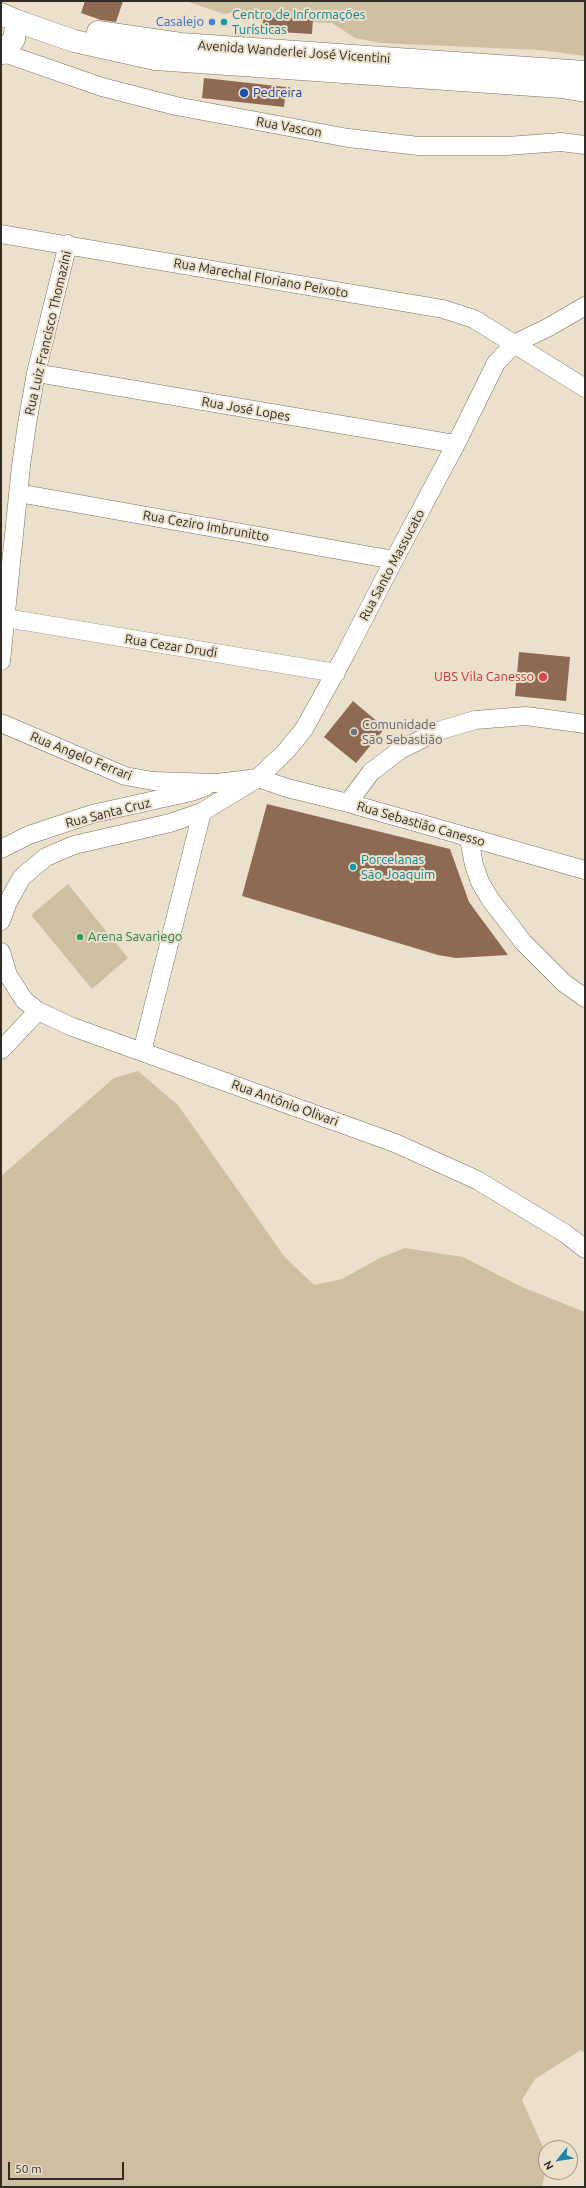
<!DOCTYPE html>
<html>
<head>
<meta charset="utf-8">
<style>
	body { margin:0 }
	#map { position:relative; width:586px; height:2188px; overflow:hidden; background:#ebe0cc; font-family:Ubuntu,sans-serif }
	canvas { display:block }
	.frame { position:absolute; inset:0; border:2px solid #302c24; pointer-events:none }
	.north { position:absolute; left:538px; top:2140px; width:40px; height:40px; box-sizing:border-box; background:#ebe0cc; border:1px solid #a09889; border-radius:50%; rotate:240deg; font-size:11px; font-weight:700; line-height:16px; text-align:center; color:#302c24 }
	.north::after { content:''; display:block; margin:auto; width:14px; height:18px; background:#1e83ad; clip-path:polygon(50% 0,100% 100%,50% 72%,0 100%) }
	.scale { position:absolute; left:8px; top:2162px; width:116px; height:18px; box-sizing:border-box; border:2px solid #302c24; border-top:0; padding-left:5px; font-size:12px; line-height:14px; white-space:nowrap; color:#302c24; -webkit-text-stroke:3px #ebe0cc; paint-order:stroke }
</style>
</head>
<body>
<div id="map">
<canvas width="586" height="2188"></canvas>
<div class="frame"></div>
<div class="north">N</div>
<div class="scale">50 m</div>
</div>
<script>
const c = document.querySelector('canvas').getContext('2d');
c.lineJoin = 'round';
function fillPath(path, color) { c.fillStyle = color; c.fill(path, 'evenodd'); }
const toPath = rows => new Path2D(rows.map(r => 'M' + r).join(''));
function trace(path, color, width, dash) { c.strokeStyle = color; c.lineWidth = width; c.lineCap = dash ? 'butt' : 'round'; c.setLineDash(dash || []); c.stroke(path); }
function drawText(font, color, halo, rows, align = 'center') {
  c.font = font + ' Ubuntu,sans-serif'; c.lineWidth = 4; c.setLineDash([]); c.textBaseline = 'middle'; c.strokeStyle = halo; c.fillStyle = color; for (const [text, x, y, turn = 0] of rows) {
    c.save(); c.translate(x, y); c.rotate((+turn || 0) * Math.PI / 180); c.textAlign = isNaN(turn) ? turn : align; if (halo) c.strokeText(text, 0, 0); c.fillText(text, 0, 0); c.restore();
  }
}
const green = toPath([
	[186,1,585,1,585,56,540,50,381,43,355,38,332,23,304,22,244,11,224,14],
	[68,884,128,958,92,989,31,915],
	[138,1071,178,1105,284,1256,314,1285,342,1279,380,1258,405,1248,463,1257,522,1287,585,1312,585,2053,581,2050,535,2079,522,2100,546,2154,546,2169,542,2187,1,2187,1,1176,114,1078]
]);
const building = toPath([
	[85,1,123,1,116,22,101,20,81,13],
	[263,16,313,19,312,34,262,31],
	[204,78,286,87,284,107,202,98],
	[519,652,570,657,566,701,515,696],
	[353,701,385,728,356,763,324,737],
	[267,804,450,849,469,902,508,955,456,958,438,955,242,896]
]);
const minor = toPath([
	[1,52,102,87,176,106,348,138,419,146,507,146,561,142,585,145],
	[1,234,443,309,474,319,585,388],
	[36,373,456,444],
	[18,493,394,560],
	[6,618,336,673],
	[1,661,21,466,27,424,36,373,68,244],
	[1,723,125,776,153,781,217,783,258,778,287,788,348,803,585,870],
	[348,803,371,772,400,750,438,731,475,720,526,716,585,724],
	[469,838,474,865,480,882,490,899,523,942,564,983,585,998],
	[1,849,29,835,92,814,191,792,205,787],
	[1,921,8,902,22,877,46,857,74,845,170,823,202,812,258,778,286,751,304,729,345,655,394,560,456,444,496,363,514,344,549,327,585,306],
	[1,952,8,975,24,1000,38,1011,70,1026,395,1143,477,1180,566,1234,585,1249],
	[1,1050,38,1011],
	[142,1052,202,812]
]);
const major = toPath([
	[1,14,17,21,74,41,155,59,562,87,585,91],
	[98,32,181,44,585,72],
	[3,53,14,39,17,21]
]);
const markers = [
	[212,22,4,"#3f7fe0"],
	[224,22,4,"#0f9aa8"],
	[244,93,5,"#1a4fb4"],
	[543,677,5,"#e0444e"],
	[354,732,4,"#6b7280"],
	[353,867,4,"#0f9aa8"],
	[80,937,4,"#2e9e5b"]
];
const cultureNames = [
	["Centro de Informações",232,15],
	["Turísticas",232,30],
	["Porcelanas",361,860],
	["São Joaquim",361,875]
];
const shopNames = [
	["Casalejo",204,22]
];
const streetNames = [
	["Avenida Wanderlei José Vicentini",294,52,4],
	["Rua Vascon",289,127,10],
	["Rua Marechal Floriano Peixoto",261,278,10],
	["Rua Luiz Francisco Thomazini",48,333,-77],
	["Rua José Lopes",246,409,10],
	["Rua Ceziro Imbrunitto",206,526,10],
	["Rua Santo Massucato",392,565,-62],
	["Rua Cezar Drudi",171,646,9],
	["Rua Angelo Ferrari",81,756,22],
	["Rua Santa Cruz",108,813,-14],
	["Rua Sebastião Canesso",421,824,16],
	["Rua Antônio Olivari",285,1103,20]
];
const transitNames = [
	["Pedreira",253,93]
];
const healthNames = [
	["UBS Vila Canesso",534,677]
];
const worshipNames = [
	["Comunidade",362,725],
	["São Sebastião",362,740]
];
const leisureNames = [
	["Arena Savariego",88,937]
];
fillPath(green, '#cebfa3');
fillPath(building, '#8e6953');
trace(minor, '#7a705e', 19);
trace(major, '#7a705e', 23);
trace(minor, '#fff', 18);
trace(major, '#fff', 22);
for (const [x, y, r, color] of markers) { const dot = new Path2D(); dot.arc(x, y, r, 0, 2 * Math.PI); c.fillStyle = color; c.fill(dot); trace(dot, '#ebe0cc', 1.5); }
drawText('13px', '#0d838f', '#ebe0cc', cultureNames, 'left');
drawText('13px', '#366cbe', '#ebe0cc', shopNames, 'right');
drawText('13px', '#302c24', '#ebe0cc', streetNames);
drawText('13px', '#164399', '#ebe0cc', transitNames, 'left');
drawText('13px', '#be3a42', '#ebe0cc', healthNames, 'right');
drawText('13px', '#5b616d', '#ebe0cc', worshipNames, 'left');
drawText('13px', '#27864d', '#ebe0cc', leisureNames, 'left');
</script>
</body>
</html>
